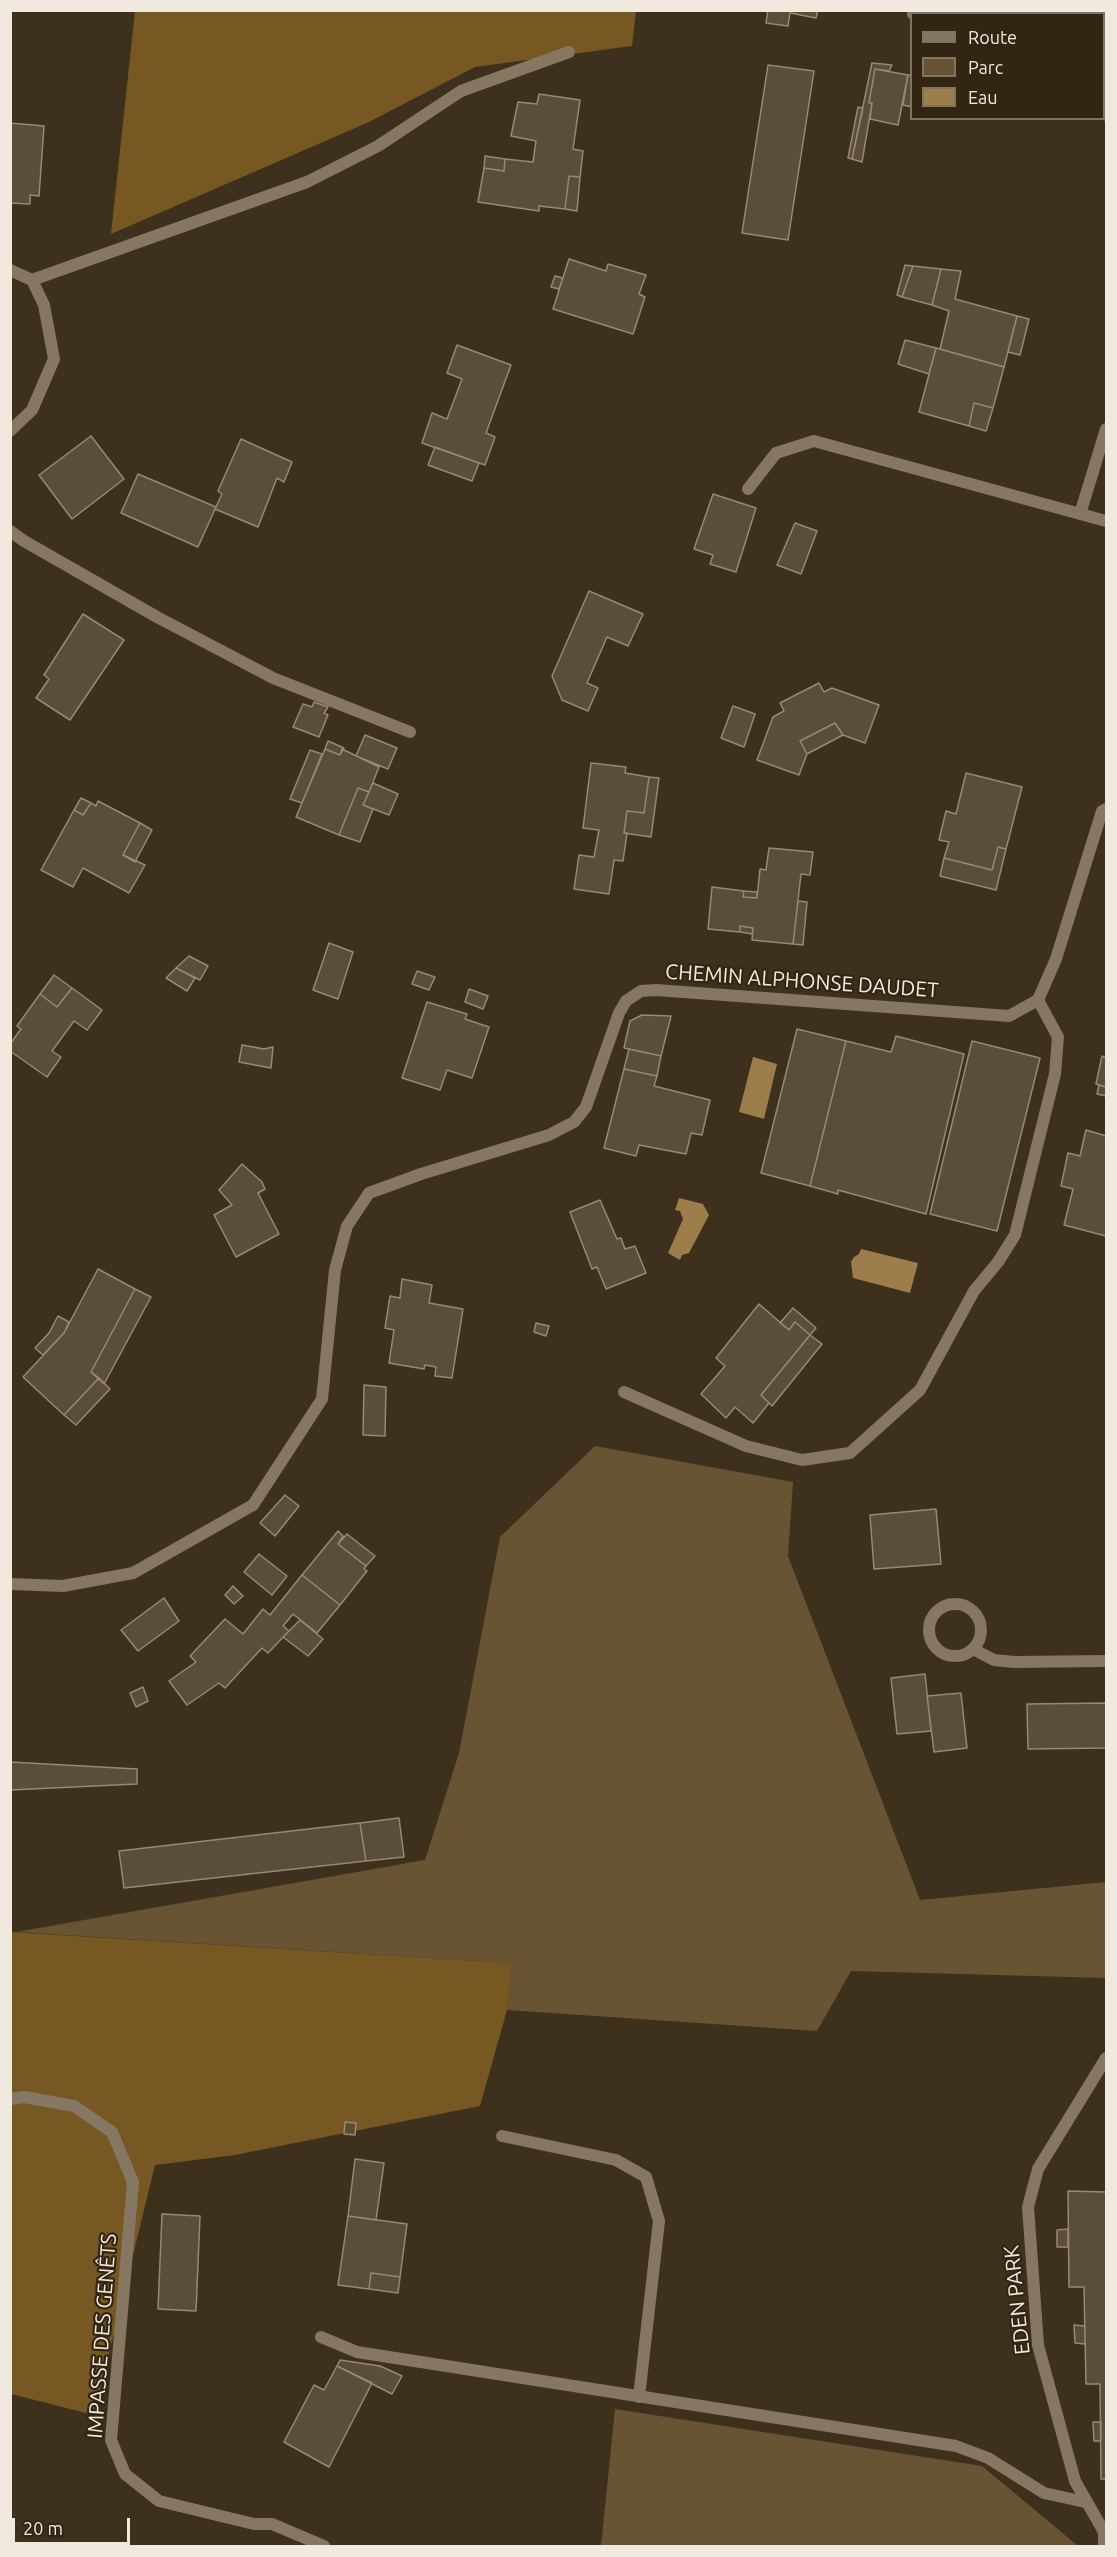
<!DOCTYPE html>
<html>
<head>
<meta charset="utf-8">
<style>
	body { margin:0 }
	#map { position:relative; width:1117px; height:2557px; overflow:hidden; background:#3d301d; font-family:Ubuntu,sans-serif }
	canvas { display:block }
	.frame { position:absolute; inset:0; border:12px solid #f1e9dd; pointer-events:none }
	.legend { position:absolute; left:910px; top:12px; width:195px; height:108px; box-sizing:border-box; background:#322613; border:2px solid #7e7464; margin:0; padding:8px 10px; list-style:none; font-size:18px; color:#f1e9dd }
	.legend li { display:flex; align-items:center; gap:12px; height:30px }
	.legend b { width:30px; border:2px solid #7e7464 }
	.scale { position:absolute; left:12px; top:2518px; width:118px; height:27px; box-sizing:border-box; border:3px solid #f1e9dd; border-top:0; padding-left:8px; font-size:18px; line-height:21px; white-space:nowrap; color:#f1e9dd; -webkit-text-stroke:4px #322613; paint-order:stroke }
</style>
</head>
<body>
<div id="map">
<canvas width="1117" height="2557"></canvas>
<div class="frame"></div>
<ul class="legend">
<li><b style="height:8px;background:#857762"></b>Route</li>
<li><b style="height:16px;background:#685433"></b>Parc</li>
<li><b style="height:16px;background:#9d7d49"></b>Eau</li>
</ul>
<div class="scale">20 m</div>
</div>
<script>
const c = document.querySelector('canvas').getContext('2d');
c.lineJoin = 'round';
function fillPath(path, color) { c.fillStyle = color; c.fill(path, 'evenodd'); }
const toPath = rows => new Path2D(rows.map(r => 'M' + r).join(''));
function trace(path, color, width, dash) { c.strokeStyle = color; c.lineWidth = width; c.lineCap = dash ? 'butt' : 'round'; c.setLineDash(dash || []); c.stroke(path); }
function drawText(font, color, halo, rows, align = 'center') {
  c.font = font + ' Ubuntu,sans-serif'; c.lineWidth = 4.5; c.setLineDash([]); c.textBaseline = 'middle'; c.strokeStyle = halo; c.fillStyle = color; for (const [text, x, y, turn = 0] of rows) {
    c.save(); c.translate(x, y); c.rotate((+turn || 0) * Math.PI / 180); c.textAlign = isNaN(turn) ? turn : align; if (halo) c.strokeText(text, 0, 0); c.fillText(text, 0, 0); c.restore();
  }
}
const green = toPath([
	[595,1446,793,1482,788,1556,920,1900,1106,1882,1106,1978,851,1971,817,2031,507,2010,510,1963,16,1932,425,1860,459,1753,500,1537],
	[615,2409,982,2466,1078,2546,601,2546]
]);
const forest = toPath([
	[135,11,636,11,632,46,475,67,369,122,111,234],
	[10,1932,511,1963,507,2010,480,2106,235,2155,155,2165,94,2415,11,2394]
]);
const water = toPath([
	[753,1057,777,1064,764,1119,739,1112],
	[679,1198,703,1204,709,1215,689,1253,682,1255,680,1260,668,1253,683,1219,680,1211,675,1210],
	[861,1249,918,1263,910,1293,853,1278,851,1262,854,1257,859,1254]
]);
const building = toPath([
	[768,10,818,10,816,18,790,13,788,26,766,23,768,10],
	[872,63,892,65,889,71,875,69,869,103,872,103,862,162,852,159,872,63],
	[768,65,814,71,788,240,742,233,768,65],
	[875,69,908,75,898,125,870,119,872,103,869,103,875,69],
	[908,75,912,75,912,107,903,105,908,75],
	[539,94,580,100,573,149,583,151,580,177,569,176,565,209,539,206,539,211,478,202,484,168,504,171,505,159,533,162,536,141,511,136,518,102,537,104,539,94],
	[858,107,863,108,852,159,848,158,858,107],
	[10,123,44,126,39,196,30,195,30,204,10,203,10,123],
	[485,156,505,159,504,171,484,168,485,156],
	[569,176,580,177,577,211,565,209,569,176],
	[569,259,606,271,608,264,646,275,639,294,645,297,633,334,553,309,569,259],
	[905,265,913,266,902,297,897,295,905,265],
	[913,266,941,269,932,305,902,297,913,266],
	[941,269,961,271,955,299,1017,316,1004,367,940,349,949,311,932,305,941,269],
	[555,276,563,278,559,289,551,287,555,276],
	[1017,316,1029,319,1020,355,1008,352,1017,316],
	[905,340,936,348,929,374,898,364,905,340],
	[457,345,511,365,486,433,495,437,485,465,422,443,432,413,447,419,462,379,447,373,457,345],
	[936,348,1004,367,993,408,974,403,969,426,919,412,936,348],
	[974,403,993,408,986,431,969,426,974,403],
	[91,436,124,479,72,519,39,475,91,436],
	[241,439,292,462,284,482,277,478,258,527,215,509,222,494,218,491,241,439],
	[435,447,479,463,472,481,428,465,435,447],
	[138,474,216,507,198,547,121,513,138,474],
	[713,494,756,508,736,572,710,564,713,555,694,549,713,494],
	[795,523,817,531,801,574,777,565,795,523],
	[589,591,643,614,628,646,607,637,587,683,598,688,588,711,562,700,552,676,589,591],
	[83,614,124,640,70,720,36,698,49,679,44,675,83,614],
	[819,683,824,692,832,688,879,705,865,743,843,735,835,723,800,741,807,754,799,775,757,760,773,717,784,711,780,703,819,683],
	[314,702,328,707,324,713,328,715,319,737,293,727,303,704,312,707,314,702],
	[733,706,755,714,744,747,721,738,733,706],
	[835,723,843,735,807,754,800,741,835,723],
	[365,735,397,748,388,769,356,756,365,735],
	[328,741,344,748,340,755,325,749,328,741],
	[325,749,340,755,342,749,379,767,369,792,358,788,339,835,296,817,325,749],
	[310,750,322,754,302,803,290,799,310,750],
	[591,763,626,767,625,773,649,777,644,813,627,811,624,833,627,833,623,861,614,860,609,894,574,889,579,855,594,857,599,830,583,828,591,763],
	[966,773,1022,787,1006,849,998,847,992,870,944,858,949,842,939,840,946,811,956,814,966,773],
	[649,777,659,778,651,837,624,833,627,811,644,813,649,777],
	[373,783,398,794,389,815,363,805,373,783],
	[358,788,369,792,363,805,373,809,360,842,339,835,358,788],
	[81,798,91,803,83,815,74,810,81,798],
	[98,801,140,823,123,855,145,865,129,893,83,868,73,887,41,870,74,810,83,815,91,803,96,806,98,801],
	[140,823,152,830,135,862,123,855,140,823],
	[998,847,1006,849,996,890,940,876,944,858,992,870,998,847],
	[769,848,813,852,810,875,801,874,793,944,752,940,753,928,740,926,740,932,708,929,712,887,744,891,743,897,757,898,760,869,766,870,769,848],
	[744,891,757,892,757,898,743,897,744,891],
	[798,901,807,902,803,945,793,944,798,901],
	[740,926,753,928,752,934,740,932,740,926],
	[329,943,353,952,338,999,313,990,329,943],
	[189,956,208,966,200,980,176,968,189,956],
	[176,968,195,978,187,991,166,978,176,968],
	[417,971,435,977,429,990,412,984,417,971],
	[54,975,72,988,57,1007,40,994,54,975],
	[72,988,102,1010,87,1030,74,1021,52,1051,61,1057,47,1077,10,1051,10,1044,21,1029,17,1026,40,994,57,1007,72,988],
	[469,989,488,996,483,1009,465,1002,469,989],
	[427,1002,467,1014,465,1019,489,1027,472,1078,447,1070,440,1090,402,1078,427,1002],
	[642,1015,671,1016,661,1056,624,1048,630,1021,642,1015],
	[797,1029,846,1041,810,1186,761,1173,797,1029],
	[896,1036,964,1054,926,1214,838,1190,838,1194,810,1186,846,1041,891,1052,896,1036],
	[972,1041,1040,1058,997,1231,930,1214,972,1041],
	[242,1045,264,1049,273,1047,271,1068,239,1062,242,1045],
	[629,1049,661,1056,657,1076,624,1069,629,1049],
	[1102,1056,1106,1058,1106,1087,1096,1084,1102,1056],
	[624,1069,657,1076,654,1086,710,1100,702,1135,691,1133,686,1154,639,1145,636,1156,604,1148,624,1069],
	[1099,1085,1106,1087,1106,1096,1097,1094,1099,1085],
	[1086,1130,1106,1136,1106,1236,1064,1225,1073,1189,1061,1186,1068,1153,1080,1156,1086,1130],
	[242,1164,262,1182,265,1189,258,1193,279,1234,236,1257,214,1215,232,1205,219,1190,242,1164],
	[600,1200,617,1239,621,1238,625,1249,635,1246,646,1273,606,1289,597,1267,592,1269,570,1212,600,1200],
	[98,1269,135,1289,91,1372,99,1378,64,1415,23,1377,64,1333,98,1269],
	[402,1279,432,1285,429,1303,463,1309,452,1378,435,1376,436,1367,425,1365,424,1369,389,1363,394,1330,385,1328,390,1296,400,1298,402,1279],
	[135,1289,151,1297,104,1384,91,1372,135,1289],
	[759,1304,789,1330,795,1322,810,1335,761,1395,769,1403,753,1423,735,1407,726,1418,701,1394,725,1366,716,1358,759,1304],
	[793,1308,816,1328,810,1335,795,1322,789,1330,780,1323,793,1308],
	[58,1316,69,1322,64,1333,43,1355,35,1348,49,1333,58,1316],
	[536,1323,549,1326,546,1336,534,1332,536,1323],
	[810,1335,822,1344,772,1406,761,1395,810,1335],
	[99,1378,110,1389,76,1425,64,1415,99,1378],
	[364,1385,386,1387,385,1436,363,1435,364,1385],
	[285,1495,299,1506,275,1536,260,1523,285,1495],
	[936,1509,941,1564,874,1569,870,1515,936,1509],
	[338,1531,343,1536,338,1544,366,1566,364,1569,367,1571,340,1605,302,1575,338,1531],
	[347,1534,375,1556,366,1566,338,1544,347,1534],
	[259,1554,287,1576,272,1595,244,1572,259,1554],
	[302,1575,340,1605,317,1633,293,1614,283,1626,289,1631,268,1653,262,1648,225,1688,219,1683,187,1705,169,1681,196,1662,190,1656,225,1619,243,1634,263,1609,270,1615,302,1575],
	[233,1586,243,1596,234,1604,225,1595,233,1586],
	[164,1598,179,1621,138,1651,121,1630,164,1598],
	[300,1620,323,1639,308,1656,283,1637,300,1620],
	[925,1674,931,1731,897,1734,891,1678,925,1674],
	[143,1687,148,1701,136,1707,130,1693,143,1687],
	[961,1693,967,1748,934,1752,927,1696,961,1693],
	[1106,1703,1106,1748,1028,1749,1027,1704,1106,1703],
	[10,1762,137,1769,137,1784,10,1790,10,1762],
	[399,1818,404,1857,366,1861,360,1823,399,1818],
	[360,1823,366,1861,124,1888,119,1851,360,1823],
	[345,2122,356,2123,355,2135,344,2134,345,2122],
	[355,2159,384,2163,376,2220,348,2216,355,2159],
	[1068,2191,1106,2192,1106,2479,1101,2479,1100,2384,1086,2384,1084,2287,1069,2287,1068,2191],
	[162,2214,200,2216,196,2311,158,2309,162,2214],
	[348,2216,407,2224,400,2277,371,2273,369,2289,338,2285,348,2216],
	[1068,2229,1068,2247,1057,2247,1057,2230,1068,2229],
	[371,2273,400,2277,398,2293,369,2289,371,2273],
	[1074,2325,1085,2326,1085,2344,1075,2343,1074,2325],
	[340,2360,380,2366,402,2376,392,2394,337,2366,340,2360],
	[337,2366,372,2383,329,2467,284,2442,314,2385,324,2390,337,2366],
	[1093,2422,1101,2422,1101,2441,1094,2441,1093,2422]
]);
const service = toPath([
	[913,10,913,14],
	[957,10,957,14],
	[1104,89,1106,89],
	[748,489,776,453,814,441,1106,521],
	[1080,514,1106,429],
	[624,1392,746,1446,802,1460,850,1453,920,1390,974,1291,998,1262,1015,1235,1055,1074,1058,1037,1038,1000],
	[502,2136,616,2160,646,2177,659,2221,639,2397]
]);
const minor = toPath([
	[1104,114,1106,115],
	[10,270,32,280,44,305,54,359,32,410,10,431],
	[32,280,307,182,378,146,461,91,569,52],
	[10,531,24,541,157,617,273,678,410,732],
	[10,1584,63,1586,133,1573,253,1505,322,1399,335,1270,347,1226,369,1193,421,1174,549,1135,574,1122,586,1107,619,1013,626,1001,641,991,656,990,1009,1016,1038,1000,1056,959,1102,811,1106,809],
	'929 1630a26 26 0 1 1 52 0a26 26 0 1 1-52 0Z',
	[973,1649,994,1660,1014,1662,1106,1661],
	[10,2099,24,2097,74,2106,112,2132,133,2182,111,2440,125,2474,159,2501,254,2524,272,2524,324,2546],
	[321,2337,357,2352,956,2446,988,2458,1044,2493,1085,2502],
	[1104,2546,1104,2532,1075,2481,1038,2345,1028,2207,1038,2169,1106,2058]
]);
const streetNames = [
	["CHEMIN ALPHONSE DAUDET",802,981,4],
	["EDEN PARK",1017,2300,-96],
	["IMPASSE DES GENÊTS",102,2336,-86]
];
fillPath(green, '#685433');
fillPath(forest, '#775823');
fillPath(water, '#9d7d49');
fillPath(building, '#5a4d39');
trace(building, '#988973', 1.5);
trace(service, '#857762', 12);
trace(minor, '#857762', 12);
drawText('21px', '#f1e9dd', '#322613', streetNames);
</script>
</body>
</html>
